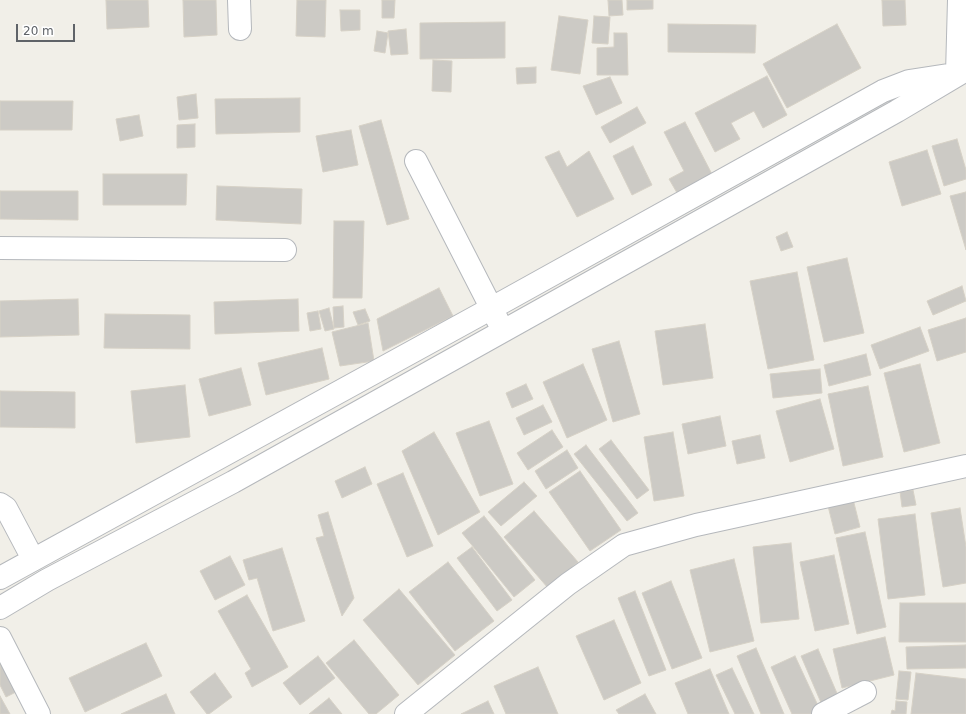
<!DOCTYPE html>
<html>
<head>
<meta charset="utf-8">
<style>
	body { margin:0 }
	#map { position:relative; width:966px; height:714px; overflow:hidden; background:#f1efe8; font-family:"DejaVu Sans",sans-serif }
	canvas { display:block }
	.scale { position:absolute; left:16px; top:24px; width:59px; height:18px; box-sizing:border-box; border:2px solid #5f6368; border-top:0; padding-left:5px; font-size:12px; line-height:14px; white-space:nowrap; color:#5f6368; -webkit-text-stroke:3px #fff; paint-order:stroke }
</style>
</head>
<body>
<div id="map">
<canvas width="966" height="714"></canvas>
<div class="scale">20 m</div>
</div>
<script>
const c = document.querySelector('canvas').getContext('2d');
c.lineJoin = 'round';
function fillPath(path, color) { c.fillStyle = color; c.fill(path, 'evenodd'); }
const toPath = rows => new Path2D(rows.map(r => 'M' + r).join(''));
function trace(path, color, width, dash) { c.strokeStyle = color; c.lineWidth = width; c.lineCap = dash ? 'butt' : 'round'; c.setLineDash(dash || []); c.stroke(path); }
const building = toPath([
	[106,0,148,0,149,27,107,29,106,0],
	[183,0,216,0,217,35,184,37,183,0],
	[297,0,326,0,325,37,296,36,297,0],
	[382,0,395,0,394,18,382,18,382,0],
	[608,0,622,0,623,15,609,16,608,0],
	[627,0,653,0,653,9,627,10,627,0],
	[882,0,905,0,906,25,883,26,882,0],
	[340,10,360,10,360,30,341,31,340,10],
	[559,16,588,20,580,74,551,70,559,16],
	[594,16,610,17,608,44,592,43,594,16],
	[505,22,505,58,420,59,420,23,505,22],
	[668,24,756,25,755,53,668,52,668,24],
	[837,24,861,68,787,108,763,64,837,24],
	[406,29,408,54,391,55,388,31,406,29],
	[377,31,388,33,385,53,374,51,377,31],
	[614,33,627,33,628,75,597,75,597,48,614,47,614,33],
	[433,60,452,61,451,92,432,91,433,60],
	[536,67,536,83,517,84,516,68,536,67],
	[767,76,787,115,763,128,754,111,731,123,740,139,715,152,695,113,767,76],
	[610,77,622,103,596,115,583,86,610,77],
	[196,94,198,118,179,120,177,97,196,94],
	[300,98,300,132,216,134,215,99,300,98],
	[0,101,73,101,72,130,0,130,0,101],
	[637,107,646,123,610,143,601,127,637,107],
	[139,115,143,136,120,141,116,119,139,115],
	[381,120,409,219,387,225,359,126,381,120],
	[685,122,715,180,680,198,669,179,684,171,664,132,685,122],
	[195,124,195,147,177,148,177,125,195,124],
	[351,130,358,165,323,172,316,136,351,130],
	[957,139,966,170,966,179,944,186,932,146,957,139],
	[633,146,652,185,632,195,613,156,633,146],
	[927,150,941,194,902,206,889,162,927,150],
	[559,151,567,167,589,151,614,199,577,217,545,157,559,151],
	[103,174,187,174,186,205,103,205,103,174],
	[217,186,302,189,301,224,216,220,217,186],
	[0,191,78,191,78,220,0,219,0,191],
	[966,192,966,250,950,196,966,192],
	[334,221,364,221,362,298,333,298,334,221],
	[787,232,793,247,781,251,776,237,787,232],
	[847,258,864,333,824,342,807,267,847,258],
	[797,272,814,360,768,369,750,281,797,272],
	[962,286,966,301,933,315,927,301,962,286],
	[439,288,453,316,383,351,377,319,439,288],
	[78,299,79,335,0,337,0,301,78,299],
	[298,299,299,331,215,334,214,302,298,299],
	[343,306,344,327,334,328,333,307,343,306],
	[329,308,334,329,325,331,319,311,329,308],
	[365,309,370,321,358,325,353,312,365,309],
	[318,311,321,329,310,331,307,313,318,311],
	[105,314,190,315,190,349,104,348,105,314],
	[966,318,966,352,937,361,928,330,966,318],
	[368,323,374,361,340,366,332,332,368,323],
	[705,324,713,378,663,385,655,331,705,324],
	[920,327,929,351,880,369,871,345,920,327],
	[619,341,640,414,613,422,592,349,619,341],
	[322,348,329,379,266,395,258,363,322,348],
	[866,354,871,375,829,386,824,365,866,354],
	[583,364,607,420,567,438,543,382,583,364],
	[920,364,940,443,904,452,884,373,920,364],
	[241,368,251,405,209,416,199,379,241,368],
	[820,369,822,393,773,398,770,374,820,369],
	[526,384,533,399,512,408,506,393,526,384],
	[185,385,190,437,136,443,131,391,185,385],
	[868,386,883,457,843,466,828,394,868,386],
	[0,391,75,392,75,428,0,427,0,391],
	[820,399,834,449,790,462,776,411,820,399],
	[543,405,552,422,524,435,516,418,543,405],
	[720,416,726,446,688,454,682,424,720,416],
	[489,421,513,484,480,496,456,433,489,421],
	[552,430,563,447,528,470,517,453,552,430],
	[434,432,480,512,438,535,402,451,434,432],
	[673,432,684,496,654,501,644,437,673,432],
	[760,435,765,458,737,464,732,441,760,435],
	[611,440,649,490,637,499,599,449,611,440],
	[586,445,638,513,627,521,574,454,586,445],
	[567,450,578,468,546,489,535,471,567,450],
	[365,467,372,484,342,498,335,481,365,467],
	[580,471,621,530,590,551,549,492,580,471],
	[403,473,433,546,407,557,377,484,403,473],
	[524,482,537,496,501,526,488,512,524,482],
	[913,490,916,505,902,507,900,492,913,490],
	[853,499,860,527,835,534,828,506,853,499],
	[960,508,966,547,966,583,943,587,931,513,960,508],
	[534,511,578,562,548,588,504,537,534,511],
	[328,512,354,598,342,616,316,538,324,536,318,515,328,512],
	[915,514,925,595,888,599,878,519,915,514],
	[484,516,535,580,514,597,462,533,484,516],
	[865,532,886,627,857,634,836,538,865,532],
	[791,543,799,619,761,623,753,547,791,543],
	[472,547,512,600,497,611,457,558,472,547],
	[282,548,305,621,273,631,257,578,249,580,243,560,282,548],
	[834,555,849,624,815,631,800,562,834,555],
	[230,556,245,585,215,600,200,571,230,556],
	[734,559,754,641,710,652,690,570,734,559],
	[448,562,494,621,455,651,409,592,448,562],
	[671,581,702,658,672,669,642,593,671,581],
	[399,589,455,655,418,685,363,620,399,589],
	[635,591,666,670,649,676,618,598,635,591],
	[247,595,288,667,252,687,245,673,251,669,218,611,247,595],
	[900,603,966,603,966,642,899,642,900,603],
	[614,620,641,683,604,700,576,636,614,620],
	[885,637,894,675,842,688,833,649,885,637],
	[354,640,399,695,376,714,369,714,326,663,354,640],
	[146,643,162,676,85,712,69,678,146,643],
	[966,645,966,668,907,669,906,647,966,645],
	[756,648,784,714,761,714,737,656,756,648],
	[0,649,20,690,6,697,0,685,0,649],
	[818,649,839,698,822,705,801,656,818,649],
	[318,656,335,678,300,705,283,683,318,656],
	[795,656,821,712,816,714,792,714,771,667,795,656],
	[538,667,558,714,506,714,494,686,538,667],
	[732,668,754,714,735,714,716,675,732,668],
	[710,669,729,714,688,714,675,683,710,669],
	[899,671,911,672,908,700,896,699,899,671],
	[215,673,232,697,209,714,207,714,190,692,215,673],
	[916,673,966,679,966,714,911,714,916,673],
	[166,694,175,714,121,714,166,694],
	[645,694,656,714,619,714,616,710,645,694],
	[0,696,10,714,0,714,0,696],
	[329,698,342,714,309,714,329,698],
	[488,701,494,714,461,714,488,701],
	[896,701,907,702,906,714,891,714,892,710,895,711,896,701]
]);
const minor = toPath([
	[239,0,240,29],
	[957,74,959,0],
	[416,161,498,321],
	[0,248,285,250],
	[0,504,6,508,33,559],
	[0,578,492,308,883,91,909,81,948,75],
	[0,608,47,580,233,482,897,111,966,70],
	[0,638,39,714],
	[406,714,568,584,624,545,696,525,966,466],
	[823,714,865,692]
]);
fillPath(building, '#cccac5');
trace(building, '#d6d1c6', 1);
trace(minor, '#b5b8bc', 24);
trace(minor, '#fff', 22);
</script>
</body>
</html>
